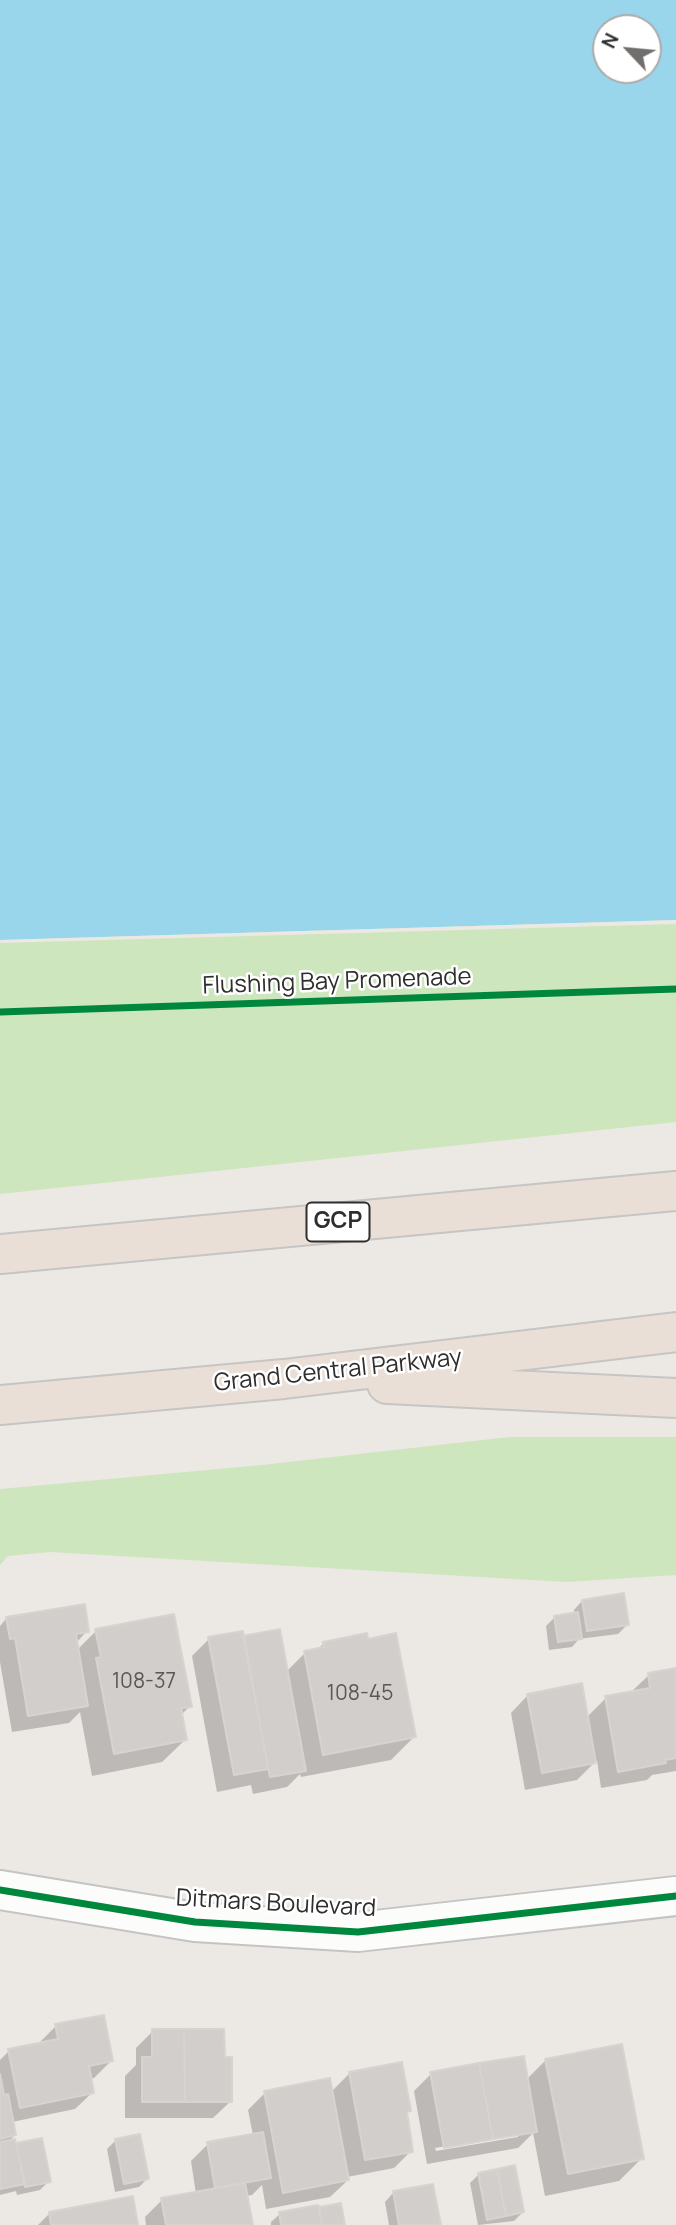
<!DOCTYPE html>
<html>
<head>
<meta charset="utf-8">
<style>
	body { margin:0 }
	#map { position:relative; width:676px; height:2225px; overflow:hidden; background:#ece8e4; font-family:Manrope,sans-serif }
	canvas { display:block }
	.north { position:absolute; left:592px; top:14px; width:70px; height:70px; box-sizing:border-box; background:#fff; border:2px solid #ababab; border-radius:50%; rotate:296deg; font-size:19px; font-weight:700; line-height:28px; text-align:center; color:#2e2e2e }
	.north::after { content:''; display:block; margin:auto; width:24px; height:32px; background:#706f6e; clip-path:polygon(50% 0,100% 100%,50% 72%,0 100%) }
</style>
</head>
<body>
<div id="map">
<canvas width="676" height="2225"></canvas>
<div class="north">N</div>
</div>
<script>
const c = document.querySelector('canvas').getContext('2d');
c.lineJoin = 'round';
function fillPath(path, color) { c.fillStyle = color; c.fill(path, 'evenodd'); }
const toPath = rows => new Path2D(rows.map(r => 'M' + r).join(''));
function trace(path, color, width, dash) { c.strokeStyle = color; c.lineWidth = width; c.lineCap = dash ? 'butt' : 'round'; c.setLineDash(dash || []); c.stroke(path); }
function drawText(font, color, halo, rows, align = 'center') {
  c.font = font + ' Manrope,sans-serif'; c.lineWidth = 5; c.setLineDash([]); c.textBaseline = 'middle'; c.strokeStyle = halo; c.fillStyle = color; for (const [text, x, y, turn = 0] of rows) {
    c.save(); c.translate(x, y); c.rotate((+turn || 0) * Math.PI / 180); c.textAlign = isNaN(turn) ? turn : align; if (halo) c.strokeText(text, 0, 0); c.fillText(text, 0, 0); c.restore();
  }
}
const green = toPath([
	[0,0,676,556,676,1122,0,1194],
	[509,1437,676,1437,676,1575,566,1582,50,1552,8,1556,0,1565,0,1489,262,1465]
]);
const water = toPath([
	[0,0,676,0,676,920,0,940],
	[606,28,648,28,648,70,606,70]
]);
const pier = toPath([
	[676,920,676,924,0,943,0,940]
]);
const shadow = toPath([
	[582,1601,627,1625,618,1634,579,1639,572,1647,549,1650,546,1626,555,1617,574,1614,574,1610],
	[6,1619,87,1631,76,1643,77,1650,96,1631,190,1706,180,1716,185,1740,162,1762,92,1776,80,1712,69,1723,12,1732,0,1662,0,1626],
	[242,1638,286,1672,305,1653,317,1650,324,1643,414,1737,391,1760,301,1777,300,1774,287,1787,253,1794,251,1785,217,1792,192,1656,209,1639],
	[676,1670,676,1771,652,1775,647,1780,601,1788,597,1760,577,1780,525,1790,511,1713,528,1695,586,1718,606,1698,631,1692,649,1675],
	[56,2026,111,2061,94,2078,90,2079,93,2092,75,2109,12,2122,15,2135,8,2142,15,2145,41,2140,49,2181,40,2190,17,2195,16,2191,0,2195,0,2060,9,2051,39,2043],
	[153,2031,223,2059,231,2101,213,2118,125,2118,125,2076,136,2065,136,2048],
	[546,2060,642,2158,619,2181,545,2196,533,2133,518,2148,427,2164,414,2091,431,2074,526,2080],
	[518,2133,518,2137,436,2151,435,2148],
	[350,2073,409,2110,405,2114,411,2151,394,2168,347,2177,348,2180,330,2197,266,2209,262,2185,252,2195,246,2196,251,2225,146,2225,145,2217,162,2200,196,2194,191,2161,208,2144,253,2135,248,2110,265,2093,331,2092],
	[116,2140,148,2178,139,2187,115,2192,107,2149],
	[479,2174,523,2212,514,2221,478,2225,470,2183],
	[393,2193,439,2225,389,2225,385,2202],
	[339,2205,343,2225,271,2225,271,2222,280,2214],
	[49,2214,136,2225,38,2225]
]);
const building = toPath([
	[624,1593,629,1625,587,1631,582,1600,624,1593],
	[85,1604,89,1632,76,1634,88,1706,28,1716,15,1638,10,1639,6,1617,85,1604],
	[578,1612,582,1639,558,1642,554,1616,578,1612],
	[174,1614,192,1707,181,1708,187,1740,114,1754,96,1658,101,1657,95,1629,174,1614],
	[280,1629,306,1771,270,1777,243,1636,280,1629],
	[243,1631,268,1769,234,1775,208,1637,243,1631],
	[367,1633,368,1639,396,1633,416,1737,323,1755,304,1651,324,1647,323,1642,367,1633],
	[676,1668,676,1758,665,1760,666,1763,618,1772,605,1696,650,1688,648,1673,676,1668],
	[582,1683,596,1763,542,1773,527,1694,582,1683],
	[104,2015,113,2061,89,2066,94,2093,20,2108,8,2049,58,2039,55,2024,104,2015],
	[152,2029,184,2029,185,2102,142,2102,142,2057,152,2057,152,2029],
	[184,2029,224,2029,225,2057,232,2057,232,2102,185,2102,184,2029],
	[622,2044,644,2159,568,2174,545,2059,622,2044],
	[524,2056,537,2132,493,2139,479,2063,524,2056],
	[402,2062,411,2111,407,2112,413,2152,365,2160,349,2072,402,2062],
	[479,2063,493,2139,444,2148,430,2072,479,2063],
	[0,2074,4,2095,8,2094,16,2135,0,2139,0,2074],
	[330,2078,349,2180,283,2193,264,2091,330,2078],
	[263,2132,271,2178,215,2188,207,2142,263,2132],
	[140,2134,149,2179,124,2184,115,2139,140,2134],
	[42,2138,51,2182,25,2187,16,2143,42,2138],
	[15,2139,25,2184,0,2189,0,2142,15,2139],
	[515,2165,524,2212,506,2216,497,2169,515,2165],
	[497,2169,506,2216,487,2220,478,2173,497,2169],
	[245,2183,253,2225,166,2225,161,2198,245,2183],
	[433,2184,441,2225,399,2225,393,2191,433,2184],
	[133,2196,138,2225,51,2225,49,2212,133,2196],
	[341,2203,345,2225,322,2225,319,2207,341,2203],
	[318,2205,322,2225,281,2225,279,2212,318,2205]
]);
const secondary = toPath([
	[0,1890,195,1922,358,1932,676,1896]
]);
const highway = toPath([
	[0,1254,676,1191],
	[387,1384,676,1398],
	[0,1405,284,1379,676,1332]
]);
const cycleway = toPath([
	[0,1012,676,989],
	[0,1890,195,1922,358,1932,676,1896]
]);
const numberNames = [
	["108-37",144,1682],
	["108-45",360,1694]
];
const shields = [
	[338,1222,63]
];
const shieldNames = [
	["GCP",338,1222]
];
const streetNames = [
	["Flushing Bay Promenade",337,982,-2],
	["Grand Central Parkway",338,1371,-6],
	["Ditmars Boulevard",276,1904,3]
];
fillPath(green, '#cee6be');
fillPath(water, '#99d6ec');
fillPath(pier, '#ece8e4');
fillPath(shadow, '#0003');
fillPath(building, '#d1cecb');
trace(building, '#d7d4d0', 2);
trace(secondary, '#c5c4c5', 42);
trace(highway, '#c6c5c4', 42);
trace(secondary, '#fcfcfb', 38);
trace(highway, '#eadfd6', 38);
trace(cycleway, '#00873e', 7);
drawText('21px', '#585857', null, numberNames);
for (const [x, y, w] of shields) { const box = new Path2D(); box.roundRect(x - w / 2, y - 19.5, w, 39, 5); c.fillStyle = '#fff'; c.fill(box); trace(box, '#2e2e2e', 2); }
drawText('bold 23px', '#2e2e2e', null, shieldNames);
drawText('24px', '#2e2e2e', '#fff', streetNames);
</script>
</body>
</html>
